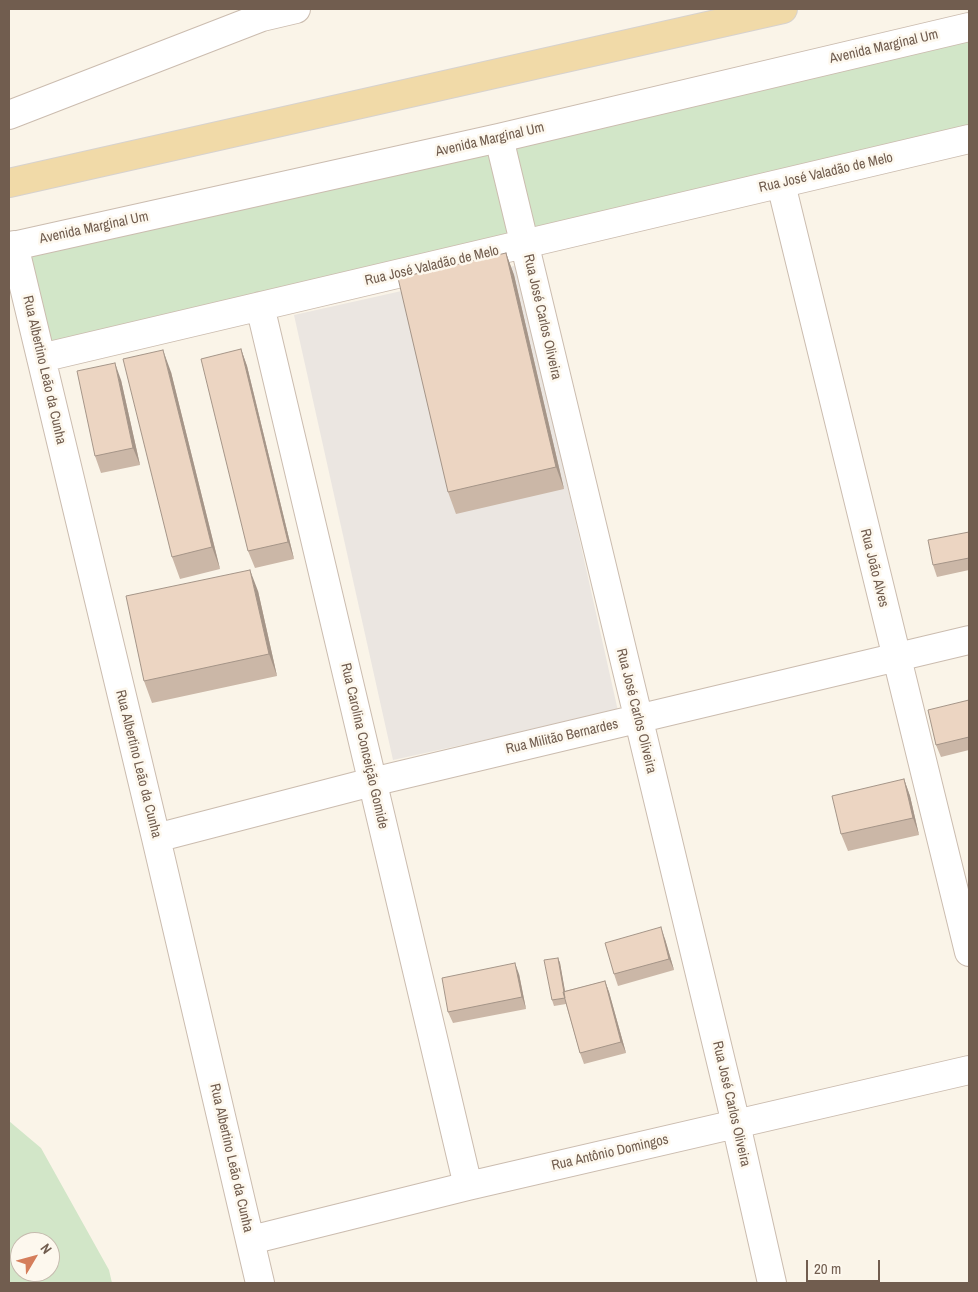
<!DOCTYPE html>
<html>
<head>
<meta charset="utf-8">
<style>
	body { margin:0 }
	#map { position:relative; width:978px; height:1292px; overflow:hidden; background:#faf4e8; font-family:"Archivo Narrow",sans-serif }
	canvas { display:block }
	.frame { position:absolute; inset:0; border:10px solid #715d4f; pointer-events:none }
	.north { position:absolute; left:10px; top:1232px; width:50px; height:50px; box-sizing:border-box; background:#fdf8ee; border:1px solid #c5baae; border-radius:50%; rotate:53deg; font-size:14px; font-weight:700; line-height:20px; text-align:center; color:#715d4f }
	.north::after { content:''; display:block; margin:auto; width:18px; height:22px; background:#d57e5b; clip-path:polygon(50% 0,100% 100%,50% 72%,0 100%) }
	.scale { position:absolute; left:806px; top:1260px; width:74px; height:22px; box-sizing:border-box; border:2px solid #715d4f; border-top:0; padding-left:6px; font-size:15px; line-height:18px; white-space:nowrap; color:#715d4f; -webkit-text-stroke:4px #fdf8ee; paint-order:stroke }
</style>
</head>
<body>
<div id="map">
<canvas width="978" height="1292"></canvas>
<div class="frame"></div>
<div class="north">N</div>
<div class="scale">20 m</div>
</div>
<script>
const c = document.querySelector('canvas').getContext('2d');
c.lineJoin = 'round';
function fillPath(path, color) { c.fillStyle = color; c.fill(path, 'evenodd'); }
const toPath = rows => new Path2D(rows.map(r => 'M' + r).join(''));
function trace(path, color, width, dash) { c.strokeStyle = color; c.lineWidth = width; c.lineCap = dash ? 'butt' : 'round'; c.setLineDash(dash || []); c.stroke(path); }
function drawText(font, color, halo, rows, align = 'center') {
  c.font = font + ' "Archivo Narrow",sans-serif'; c.lineWidth = 5; c.setLineDash([]); c.textBaseline = 'middle'; c.strokeStyle = halo; c.fillStyle = color; for (const [text, x, y, turn = 0] of rows) {
    c.save(); c.translate(x, y); c.rotate((+turn || 0) * Math.PI / 180); c.textAlign = isNaN(turn) ? turn : align; if (halo) c.strokeText(text, 0, 0); c.fillText(text, 0, 0); c.restore();
  }
}
const industrial = toPath([
	[518,265,618,711,393,760,294,315]
]);
const green = toPath([
	[969,27,969,139,41,358,14,245],
	[9,1121,41,1148,109,1270,112,1283,9,1283],
	[20,1242,50,1242,50,1272,20,1272]
]);
const minor = toPath([
	[9,115,262,17,296,9],
	[499,138,736,1124,772,1283],
	[781,184,969,952],
	[14,245,156,838,260,1283],
	[9,247,499,138,969,27],
	[260,306,468,1186],
	[41,358,969,139],
	[156,838,372,782,969,640],
	[251,1240,468,1186,969,1070]
]);
const major = toPath([
	[9,183,783,9]
]);
const wall = toPath([
	[506,253,514,275,564,489,456,514,448,492],
	[241,349,247,366,294,559,255,568,248,551],
	[171,372,220,569,180,579,172,557],
	[121,380,140,465,101,473,95,456],
	[969,532,969,570,937,577,933,565],
	[258,591,277,676,152,703,144,681],
	[969,700,969,750,941,757,936,745],
	[904,779,910,796,919,835,848,851,841,834],
	[665,939,674,970,618,986,614,974],
	[558,958,560,963,565,991,605,981,609,992,626,1053,584,1064,580,1053,566,1004,554,1006,552,1000],
	[519,974,526,1009,453,1023,448,1012]
]);
const shadedWall = toPath([
	[506,253,514,275,564,489,556,467],
	[241,349,247,366,294,559,288,542],
	[163,350,171,372,220,569,212,547],
	[115,363,121,380,140,465,133,448],
	[250,570,258,591,277,676,269,654],
	[904,779,910,796,919,835,913,818],
	[661,927,665,939,674,970,669,959],
	[558,958,560,963,567,1003,565,997],
	[515,963,519,974,526,1009,522,997],
	[605,981,609,992,626,1053,621,1042]
]);
const building = toPath([
	[506,253,556,467,448,492,398,278,506,253],
	[241,349,288,542,248,551,201,359,241,349],
	[163,350,212,547,172,557,123,359,163,350],
	[115,363,133,448,95,456,77,371,115,363],
	[969,532,969,558,933,565,928,540,969,532],
	[250,570,269,654,144,681,126,596,250,570],
	[969,700,969,737,936,745,928,710,969,700],
	[904,779,913,818,841,834,832,796,904,779],
	[661,927,669,959,614,974,605,943,661,927],
	[558,958,565,998,552,1000,544,960,558,958],
	[515,963,522,997,448,1012,442,978,515,963],
	[605,981,621,1042,580,1053,563,992,605,981]
]);
const streetNames = [
	["Avenida Marginal Um",884,47,-13],
	["Avenida Marginal Um",490,140,-13],
	["Rua José Valadão de Melo",826,173,-13],
	["Avenida Marginal Um",94,228,-12],
	["Rua José Valadão de Melo",432,266,-13],
	["Rua José Carlos Oliveira",542,317,77],
	["Rua Albertino Leão da Cunha",44,370,77],
	["Rua João Alves",874,568,76],
	["Rua José Carlos Oliveira",636,711,76],
	["Rua Militão Bernardes",562,737,-13],
	["Rua Carolina Conceição Gomide",364,746,77],
	["Rua Albertino Leão da Cunha",138,764,76],
	["Rua José Carlos Oliveira",731,1104,77],
	["Rua Antônio Domingos",610,1153,-13],
	["Rua Albertino Leão da Cunha",231,1158,77]
];
fillPath(industrial, '#ebe6e1');
fillPath(green, '#d2e6c8');
trace(minor, '#cbbcaf', 30);
trace(major, '#d7d2ce', 30);
trace(minor, '#fff', 28);
trace(major, '#f1daa8', 28);
fillPath(wall, '#cbb7a7');
fillPath(shadedWall, '#a59588');
fillPath(building, '#ecd5c2');
trace(building, '#a59588', 1);
drawText('14px', '#715d4f', '#fdf8ee', streetNames);
</script>
</body>
</html>
